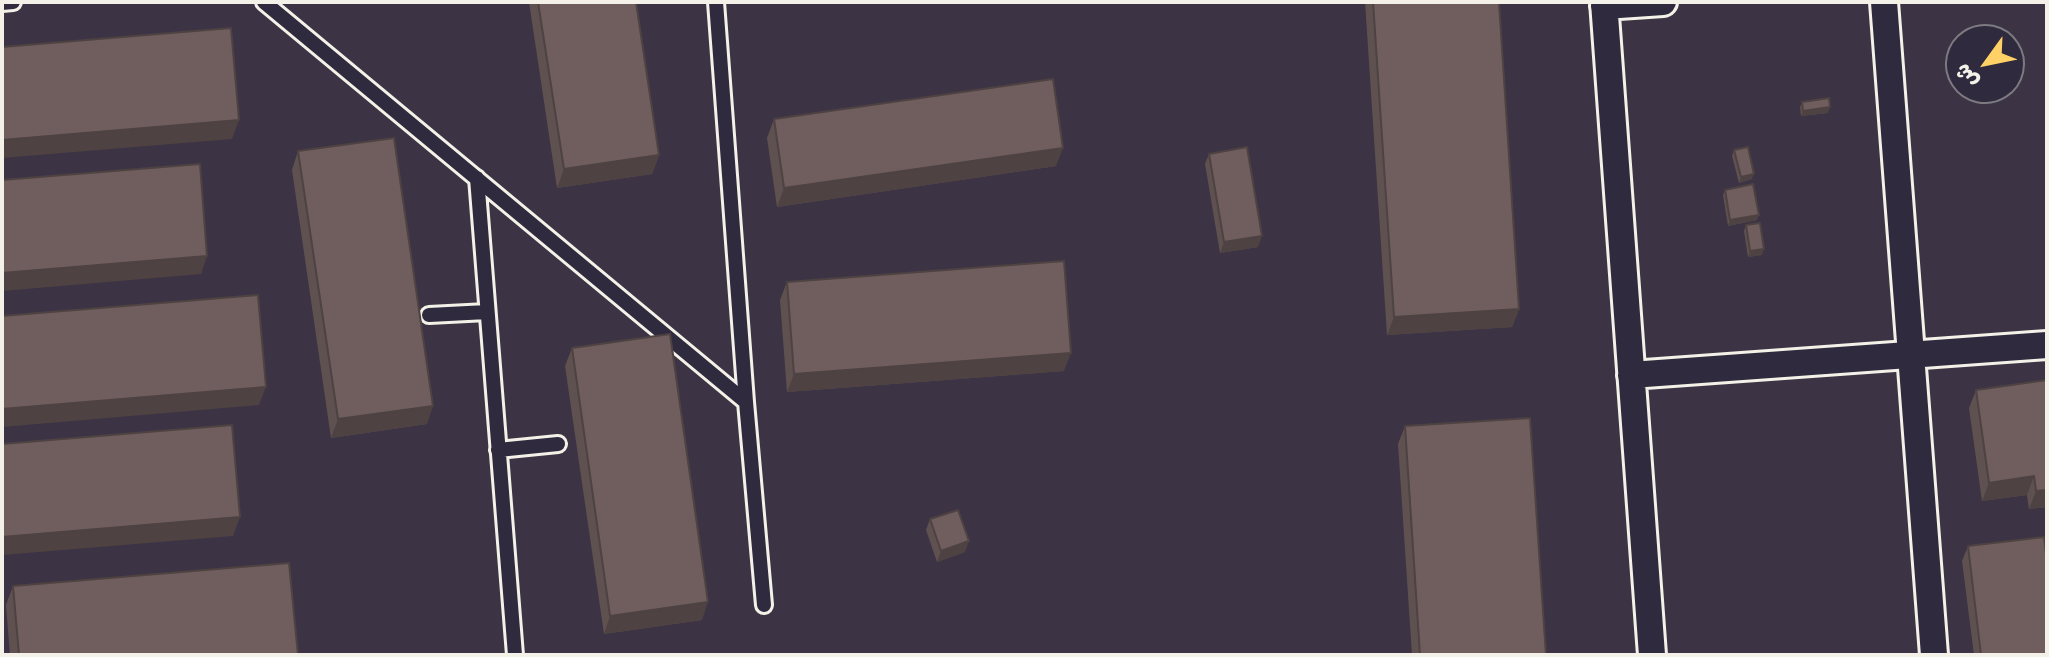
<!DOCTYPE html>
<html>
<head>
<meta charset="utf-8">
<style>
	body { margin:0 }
	#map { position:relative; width:2049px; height:657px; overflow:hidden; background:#3c3444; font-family:Pangolin,"Playpen Sans Arabic",sans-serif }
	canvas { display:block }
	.frame { position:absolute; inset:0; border:4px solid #f4f1e8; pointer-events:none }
	.north { position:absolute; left:1945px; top:24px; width:80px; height:80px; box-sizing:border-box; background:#2f2a3d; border:2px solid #7e7a81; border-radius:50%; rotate:237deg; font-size:22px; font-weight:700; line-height:32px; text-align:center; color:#f4f1e8 }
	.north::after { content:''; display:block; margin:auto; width:28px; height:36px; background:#ffd166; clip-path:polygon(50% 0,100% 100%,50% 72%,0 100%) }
</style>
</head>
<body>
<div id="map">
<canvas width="2049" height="657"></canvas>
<div class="frame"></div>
<div class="north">ش</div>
</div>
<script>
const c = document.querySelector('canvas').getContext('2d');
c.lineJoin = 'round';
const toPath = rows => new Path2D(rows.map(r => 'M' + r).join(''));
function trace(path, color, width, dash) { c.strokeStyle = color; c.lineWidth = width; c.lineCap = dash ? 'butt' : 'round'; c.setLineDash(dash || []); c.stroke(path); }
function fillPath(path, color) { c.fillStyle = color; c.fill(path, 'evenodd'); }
const service = toPath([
	[264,2,746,402,764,605],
	[716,2,746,402],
	[2,3,13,2],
	[477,178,515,655],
	[429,315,487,312],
	[498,450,558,444]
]);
const minor = toPath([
	[1604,2,1652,655],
	[1884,2,1934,655],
	[1604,6,1663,2],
	[1631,375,2047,345]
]);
const wall = toPath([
	[529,2,636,2,659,155,652,174,557,188],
	[1365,2,1499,2,1519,309,1512,327,1387,335],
	[1802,102,1828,113,1801,116,1800,107],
	[774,119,1056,166,777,207,767,138],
	[1734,150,1752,179,1739,183,1732,156],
	[298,151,427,424,331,438,292,170],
	[1209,154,1258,247,1220,253,1205,164],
	[1725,190,1757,220,1728,226,1723,195],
	[1746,225,1762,255,1748,257,1744,231],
	[787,282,1064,371,787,392,780,300],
	[572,348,702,620,604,634,565,366],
	[2047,380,2047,507,2029,509,2027,495,1982,501,1969,408,1976,390],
	[1405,426,1546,655,1412,655,1398,444],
	[930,519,965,552,937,562,926,530],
	[1968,546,2047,655,1974,655,1962,561],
	[13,586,298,655,10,655,6,605]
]);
const shadedWall = toPath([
	[1830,107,1828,113,1801,116,1803,111],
	[239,120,232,139,2,158,2,140],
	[1063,148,1056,166,777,207,784,188],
	[659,155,652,174,557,188,564,169],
	[1754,174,1752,179,1739,183,1741,177],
	[1759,215,1757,220,1728,226,1730,220],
	[1262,236,1258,247,1220,253,1224,242],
	[1764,249,1762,255,1748,257,1750,251],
	[207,256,201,274,2,291,2,273],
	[1519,309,1512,327,1387,335,1394,317],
	[1071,353,1064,371,787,392,794,374],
	[266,387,259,405,2,427,2,409],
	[433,406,427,424,331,438,338,419],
	[2034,476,2027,495,1982,501,1989,483],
	[2047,490,2047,507,2029,509,2036,491],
	[240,517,233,536,2,555,2,537],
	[969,541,965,552,937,562,941,551],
	[708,602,702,620,604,634,610,616]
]);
const building = toPath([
	[538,2,636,2,659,155,564,169,538,2],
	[1373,2,1499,2,1519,309,1394,317,1373,2],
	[231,28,239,120,2,140,2,47,231,28],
	[1053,79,1063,148,784,188,774,119,1053,79],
	[1829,98,1830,107,1803,111,1802,102,1829,98],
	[394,138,433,406,338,419,298,151,394,138],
	[1247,147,1262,236,1224,242,1209,154,1247,147],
	[1748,147,1754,174,1741,177,1734,150,1748,147],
	[200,164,207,256,2,273,2,180,200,164],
	[1753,184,1759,215,1730,220,1725,190,1753,184],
	[1760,223,1764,249,1750,251,1746,225,1760,223],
	[1064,261,1071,353,794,374,787,282,1064,261],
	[258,295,266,387,2,409,2,316,258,295],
	[670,334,708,602,610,616,572,348,670,334],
	[2047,380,2047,490,2036,491,2034,476,1989,483,1976,390,2047,380],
	[1530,418,1546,655,1420,655,1405,426,1530,418],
	[232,425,240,517,2,537,2,444,232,425],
	[958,510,969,541,941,551,930,519,958,510],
	[2044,537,2047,563,2047,655,1981,655,1968,546,2044,537],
	[289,563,298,655,19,655,13,586,289,563]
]);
trace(service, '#f4f1e8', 20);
trace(minor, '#f4f1e8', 32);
trace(service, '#2f2a3d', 14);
trace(minor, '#2f2a3d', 26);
fillPath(wall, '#605151');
fillPath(shadedWall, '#4e4242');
fillPath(building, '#705e5e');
trace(building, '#4e4242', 2);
</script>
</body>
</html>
